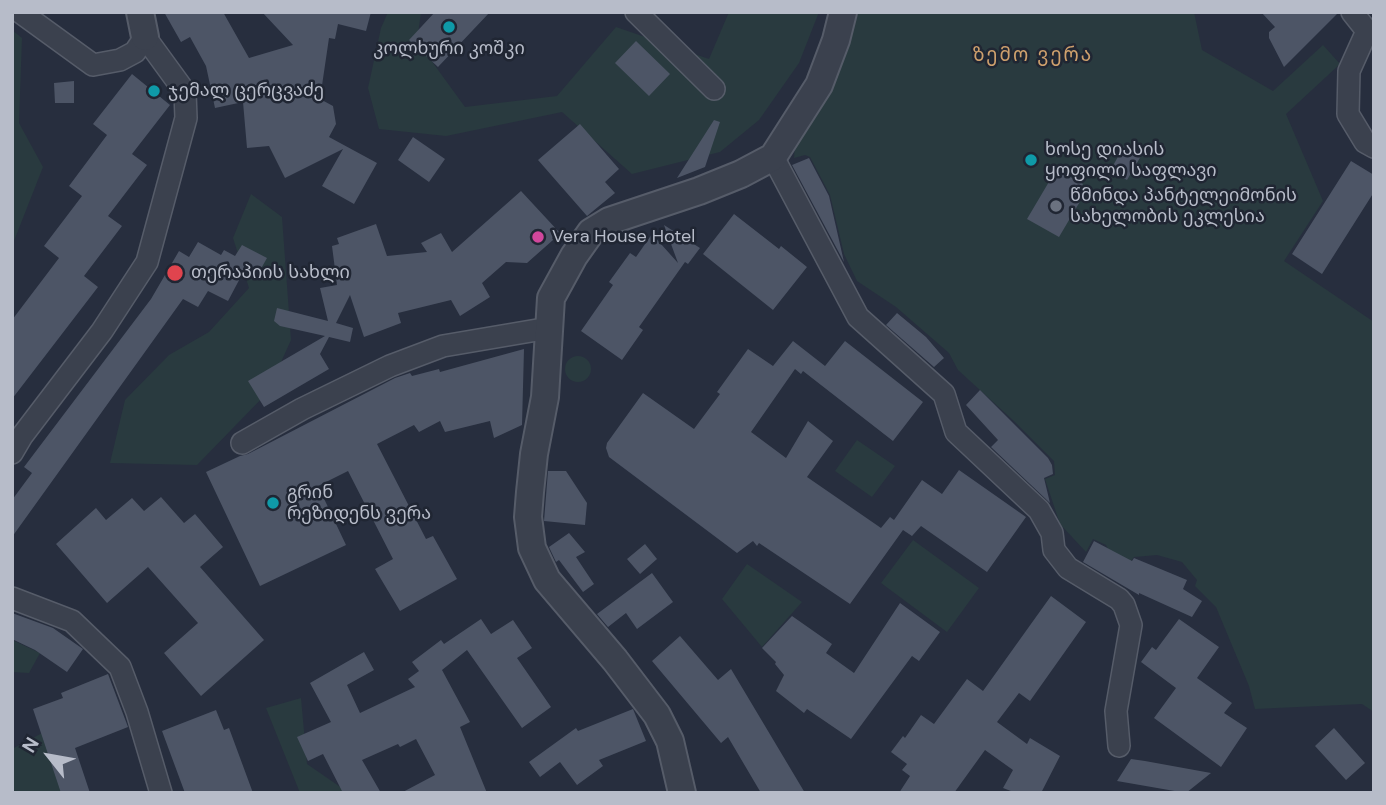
<!DOCTYPE html>
<html>
<head>
<meta charset="utf-8">
<style>
	body { margin:0 }
	#map { position:relative; width:1386px; height:805px; overflow:hidden; background:#272e3e; font-family:"DM Sans",sans-serif }
	canvas { display:block }
	.frame { position:absolute; inset:0; border:14px solid #b7bcc9; pointer-events:none }
	.north { position:absolute; left:14px; top:721px; width:70px; height:70px; -webkit-text-stroke:5px #202633; paint-order:stroke; rotate:301deg; font-size:19px; font-weight:700; line-height:28px; text-align:center; color:#b7bcc9 }
	.north::after { content:''; display:block; margin:auto; width:24px; height:32px; background:#b7bcc9; clip-path:polygon(50% 0,100% 100%,50% 72%,0 100%) }
</style>
</head>
<body>
<div id="map">
<canvas width="1386" height="805"></canvas>
<div class="frame"></div>
<div class="north">N</div>
</div>
<script>
const c = document.querySelector('canvas').getContext('2d');
c.lineJoin = 'round';
function fillPath(path, color) { c.fillStyle = color; c.fill(path, 'evenodd'); }
const toPath = rows => new Path2D(rows.map(r => 'M' + r).join(''));
function trace(path, color, width, dash) { c.strokeStyle = color; c.lineWidth = width; c.lineCap = dash ? 'butt' : 'round'; c.setLineDash(dash || []); c.stroke(path); }
function drawText(font, color, halo, rows, align = 'center') {
  c.font = font + ' "DM Sans","Noto Sans Georgian",sans-serif'; c.lineWidth = 5; c.setLineDash([]); c.textBaseline = 'middle'; c.strokeStyle = halo; c.fillStyle = color; for (const [text, x, y, turn = 0] of rows) {
    c.save(); c.translate(x, y); c.rotate((+turn || 0) * Math.PI / 180); c.textAlign = isNaN(turn) ? turn : align; if (halo) c.strokeText(text, 0, 0); c.fillText(text, 0, 0); c.restore();
  }
}
const green = toPath([
	[388,12,421,12,417,41,465,107,557,96,616,27,709,59,729,12,819,12,799,63,759,120,720,152,632,174,562,112,446,136,379,129,368,88,381,28],
	[858,12,1194,12,1202,50,1273,91,1323,45,1340,64,1286,114,1323,201,1284,261,1374,322,1374,712,1362,704,1255,709,1249,686,1216,607,1195,586,1197,580,1182,562,1157,555,1134,557,1128,565,1113,559,1106,545,1093,539,1086,552,1060,524,1045,479,1055,475,1054,461,1015,422,958,370,949,353,896,307,857,281,844,254,830,195,810,157,805,155,794,158,795,146,830,77,849,46],
	[12,30,22,38,19,123,43,167,12,246,12,99,14,89,12,87],
	[251,194,282,217,291,340,267,393,197,465,110,463,125,400,169,355,209,332,249,288,233,238],
	'565 369a13 13 0 1 1 26 0a13 13 0 1 1-26 0Z',
	[857,440,895,466,872,497,835,471],
	[913,540,979,588,947,632,881,583],
	[747,564,802,602,762,647,722,599],
	[12,640,40,653,29,673,12,672],
	[301,698,307,764,349,793,300,793,266,708],
	[46,731,65,793,12,793,12,749]
]);
const building = toPath([
	[164,12,223,12,249,58,293,45,262,12,371,12,366,31,338,24,335,39,329,38,320,99,333,106,336,124,329,137,377,163,354,204,322,186,343,149,285,178,269,146,247,148,243,102,215,108,206,66,190,37,181,42],
	[435,12,490,12,438,67,409,40],
	[1261,12,1339,12,1284,67,1269,38,1269,32,1275,27],
	[636,41,670,74,649,96,615,63],
	[132,74,170,105,132,154,147,165,108,216,122,226,84,276,98,287,12,399,12,320,59,258,44,246,82,196,69,186,107,135,93,124],
	[74,81,74,103,55,103,54,83],
	[714,120,720,122,705,167,677,178],
	[580,124,619,169,605,182,615,193,587,216,538,160],
	[413,137,445,159,429,182,398,160],
	[1124,146,1141,156,1127,180,1110,171],
	[809,158,829,196,844,262,792,165],
	[1351,161,1374,175,1374,192,1322,274,1292,254],
	[1061,172,1083,184,1080,190,1085,193,1059,237,1027,219,1053,175,1058,177],
	[521,191,559,232,552,238,553,240,527,263,506,262,482,283,490,297,460,316,451,300,398,313,401,323,364,337,350,295,336,323,353,328,350,342,329,337,320,354,329,369,264,407,248,381,325,336,280,326,274,321,277,308,328,321,320,288,337,285,332,246,339,244,337,238,376,224,387,256,427,252,421,243,441,233,452,252],
	[734,214,779,249,781,246,807,267,773,310,703,254],
	[664,225,700,248,688,264,685,262,639,327,643,330,622,360,581,331,613,285,609,282,630,253,636,257,652,234,678,263],
	[198,242,221,255,224,250,235,256,242,245,267,258,258,274,246,267,228,301,208,291,198,307,183,299,12,537,12,500,32,473,24,467,151,299,179,251,189,257],
	[897,313,926,337,944,358,934,367,886,325],
	[793,341,825,366,845,341,923,402,893,441,803,371,801,374,795,369,751,432,786,458,808,421,833,441,807,477,881,528,890,517,894,520,922,480,942,494,959,470,1026,517,987,572,921,526,912,536,903,530,850,604,759,543,757,546,753,541,737,553,609,457,606,448,607,443,643,393,694,429,720,394,717,392,748,349,773,366],
	[524,349,522,425,494,438,490,421,445,432,440,421,419,432,414,425,377,444,426,539,433,536,457,579,400,611,375,569,393,559,348,471,318,486,346,545,260,586,206,472,240,456,248,454,395,378,410,373,412,376,439,369,440,372],
	[980,390,1048,458,1052,465,1053,474,1044,478,1050,503,991,447,998,440,966,405],
	[548,471,566,471,587,503,585,525,544,521],
	[161,497,184,523,195,514,223,547,200,567,264,640,201,696,164,653,198,623,148,567,107,603,56,544,96,508,106,520,132,498,144,511],
	[569,533,585,552,576,557,594,584,583,592,559,560,556,562,549,547],
	[1094,541,1132,561,1134,558,1187,580,1183,589,1202,601,1192,617,1139,593,1139,595,1083,562],
	[645,544,657,559,640,574,627,559],
	[652,573,673,602,637,629,626,613,608,627,597,614],
	[1051,596,1086,622,1030,701,1019,693,997,722,1027,744,1030,738,1060,756,1041,793,1016,793,1003,788,1013,770,985,750,954,793,899,793,910,776,902,770,907,764,891,752,903,736,905,738,921,715,934,724,967,679,983,691],
	[900,603,940,632,919,661,912,656,851,739,807,709,804,713,776,691,784,675,775,664,776,662,762,648,792,616,832,644,826,653,854,673],
	[12,613,53,628,83,649,67,672,35,650,12,639],
	[481,619,491,634,513,620,532,648,517,658,551,707,522,728,467,650,442,670,470,722,460,727,487,793,401,793,435,775,416,739,400,747,398,744,362,760,381,793,343,793,323,754,308,761,297,737,331,722,310,683,364,652,374,670,347,685,360,713,415,687,408,679,419,671,412,662,441,640,444,644],
	[1179,619,1219,647,1197,678,1232,703,1224,713,1247,728,1221,767,1154,718,1176,688,1141,662,1152,647,1156,650],
	[680,636,718,680,731,669,805,793,761,793,728,737,721,743,652,661],
	[108,674,128,727,75,748,90,793,61,793,33,709,63,698,61,693],
	[633,709,646,741,599,760,603,766,577,785,560,762,540,777,529,762,576,728,578,731],
	[216,710,224,730,229,728,253,793,185,793,162,731],
	[1334,728,1365,763,1346,780,1315,746],
	[1131,759,1145,761,1211,773,1186,793,1117,781]
]);
const minor = toPath([
	[636,12,714,89],
	[1352,12,1367,31],
	[1367,31,1349,71,1348,114,1365,142,1374,147],
	[773,157,858,317,944,394,956,432,1039,510,1052,533,1054,550,1068,568,1119,599,1124,605,1131,625,1116,711,1119,746],
	[242,443,302,409,390,366,443,346,549,328],
	[12,453,22,436,102,331,147,262,186,118,185,92,145,37,135,52,120,60,93,65,20,12],
	[12,598,72,621,120,667,137,712,161,793]
]);
const tertiary = toPath([
	[140,12,145,37],
	[682,793,670,741,657,715,615,660,547,580,532,548,528,517,530,492,534,454,545,397,551,298,574,256,591,232,609,221,699,191,741,174,773,157,819,85,836,40,843,12]
]);
const markers = [
	[449,27,7,"#0f9aa8"],
	[154,91,7,"#0f9aa8"],
	[1031,160,7,"#0f9aa8"],
	[1056,206,7,"#6b7280"],
	[538,237,7,"#d1479c"],
	[175,273,9,"#e0444e"],
	[273,503,7,"#0f9aa8"]
];
const poiNames = [
	["კოლხური კოშკი",449,49,"center"],
	["ჯემალ ცერცვაძე",168,91],
	["ხოსე დიასის",1045,150],
	["ყოფილი საფლავი",1045,171],
	["წმინდა პანტელეიმონის",1070,196],
	["სახელობის ეკლესია",1070,217],
	["Vera House Hotel",552,237],
	["თერაპიის სახლი",191,273],
	["გრინ",287,493],
	["რეზიდენს ვერა",287,514]
];
const neighbourhoodNames = [
	["ზემო ვერა",1033,56]
];
fillPath(green, '#293a3f');
fillPath(building, '#4d5566');
trace(minor, '#565c69', 24);
trace(tertiary, '#565c69', 30);
trace(minor, '#3b414e', 21);
trace(tertiary, '#3b414e', 26);
for (const [x, y, r, color] of markers) { const dot = new Path2D(); dot.arc(x, y, r, 0, 2 * Math.PI); c.fillStyle = color; c.fill(dot); trace(dot, '#202633', 2.5); }
drawText('18px', '#b7bcc9', '#202633', poiNames, 'left');
c.letterSpacing = '2px';
drawText('19px', '#cea06d', '#202633', neighbourhoodNames);
c.letterSpacing = '0px';
</script>
</body>
</html>
